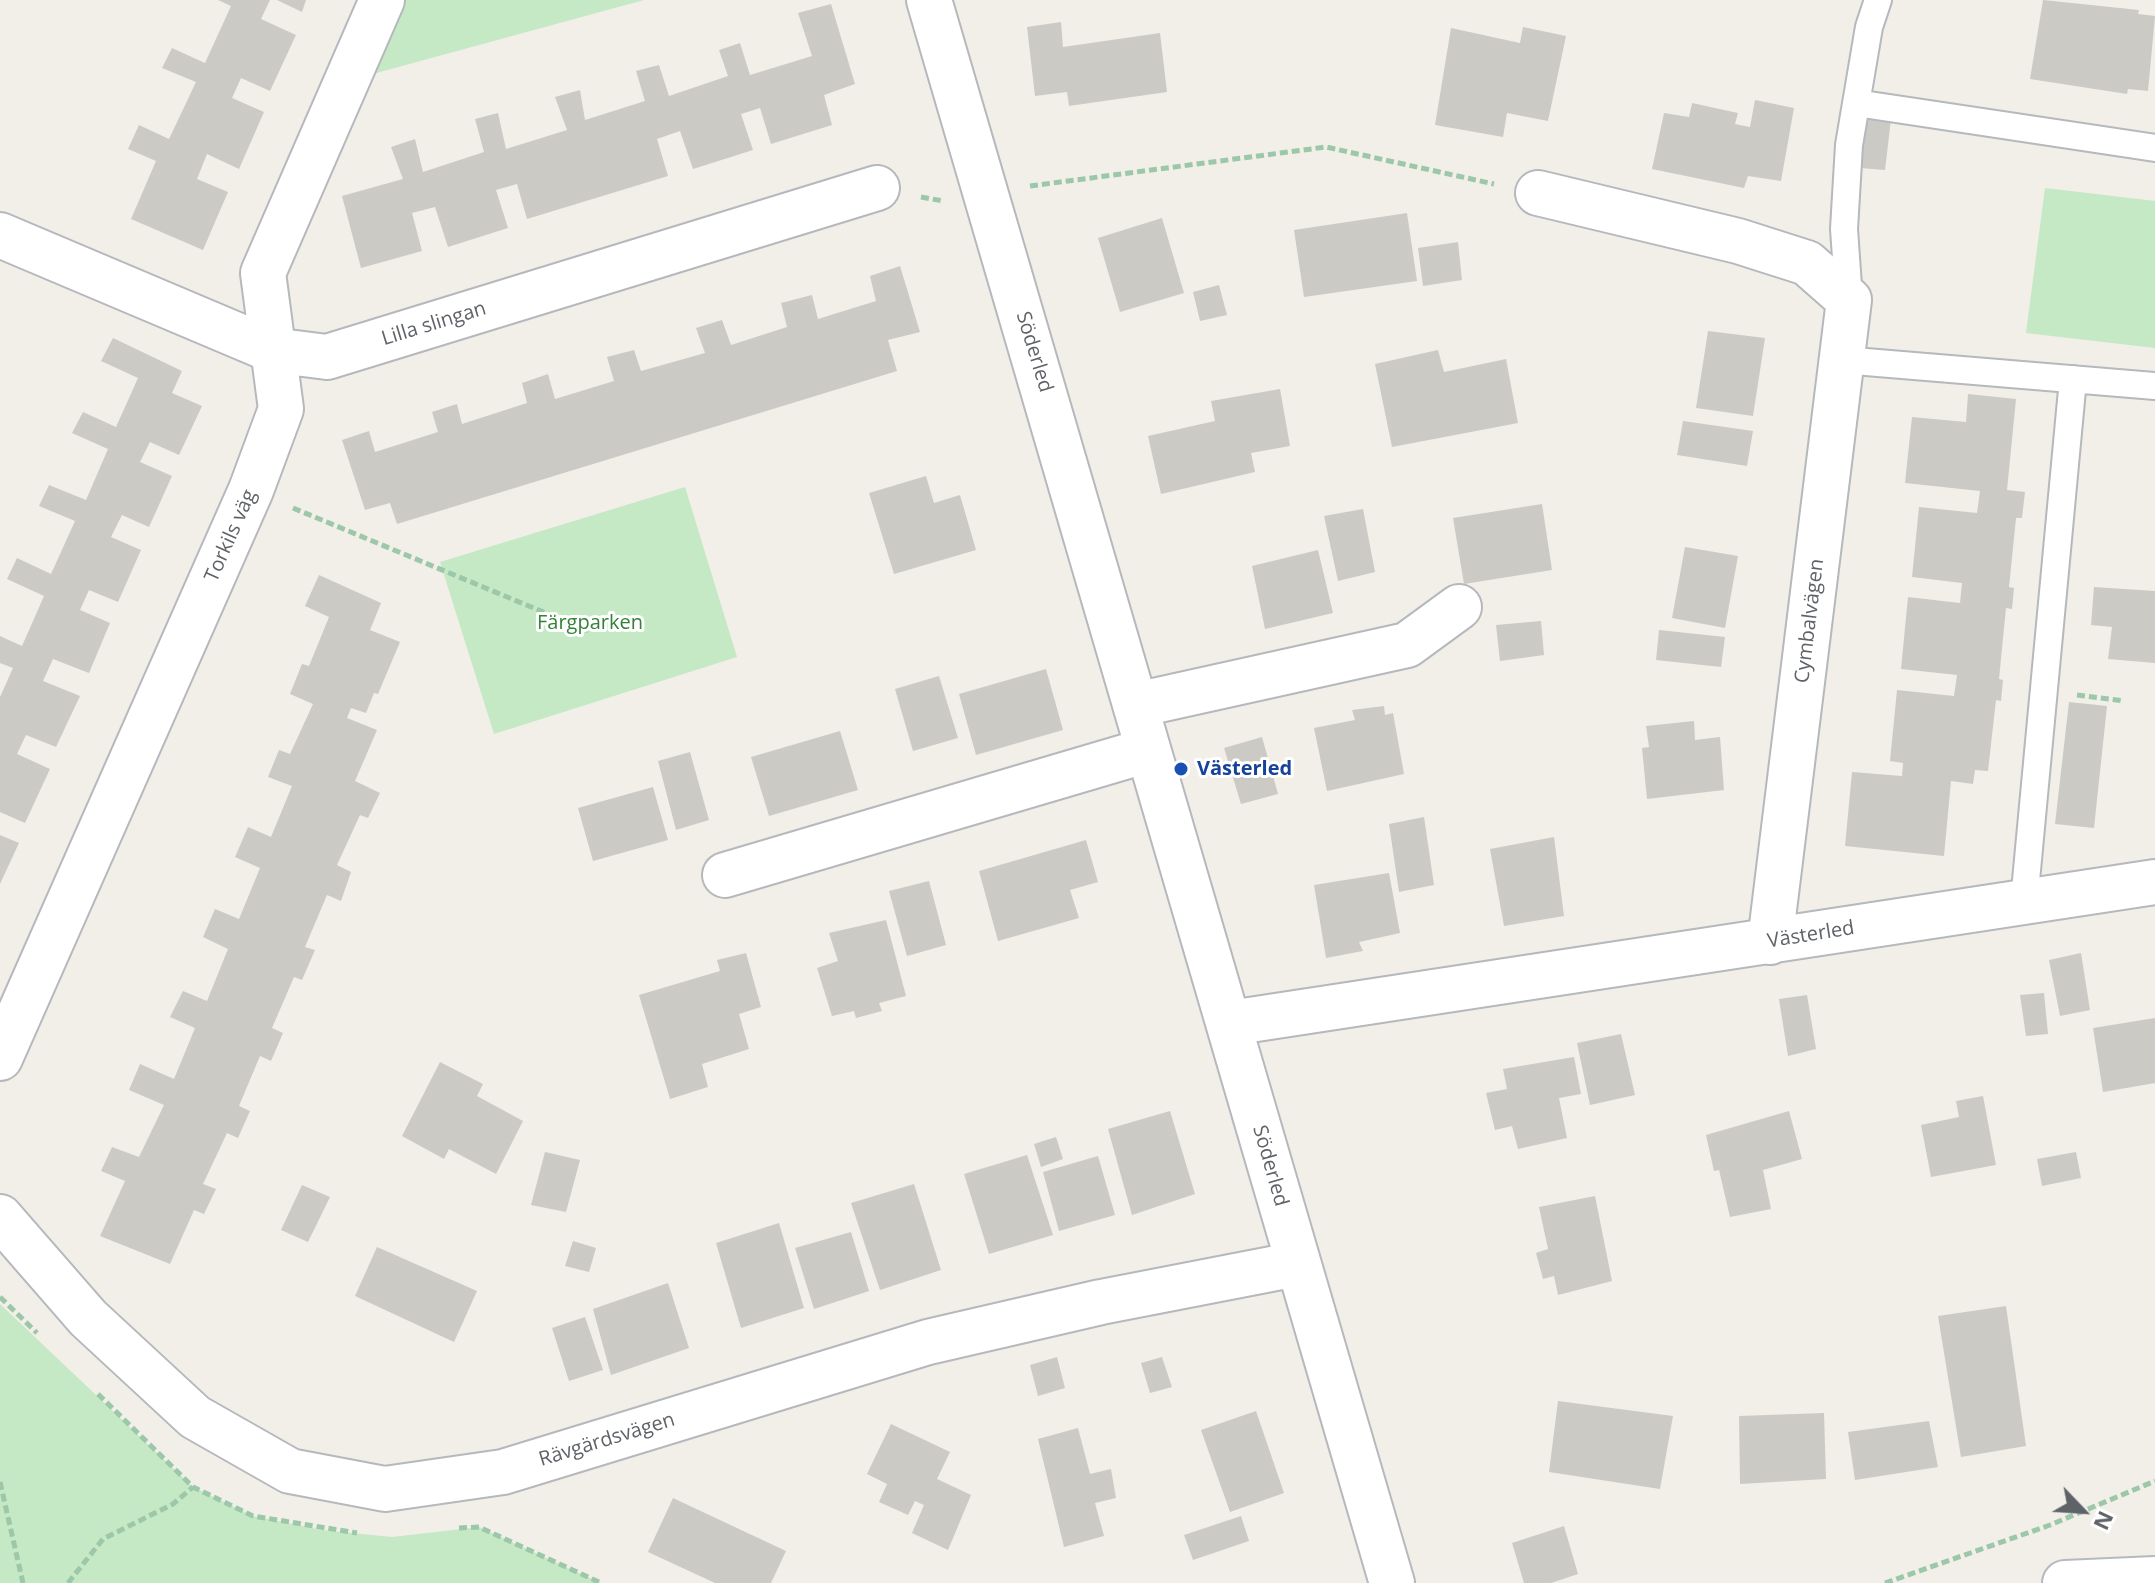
<!DOCTYPE html>
<html>
<head>
<meta charset="utf-8">
<style>
	body { margin:0 }
	#map { position:relative; width:2155px; height:1583px; overflow:hidden; background:#f1efe8; font-family:"Open Sans",sans-serif }
	canvas { display:block }
	.north { position:absolute; left:2043px; top:1471px; width:80px; height:80px; -webkit-text-stroke:6px #fff; paint-order:stroke; rotate:115deg; font-size:22px; font-weight:700; line-height:32px; text-align:center; color:#5f6368 }
	.north::after { content:''; display:block; margin:auto; width:28px; height:36px; background:#5f6368; clip-path:polygon(50% 0,100% 100%,50% 72%,0 100%) }
</style>
</head>
<body>
<div id="map">
<canvas width="2155" height="1583"></canvas>
<div class="north">N</div>
</div>
<script>
const c = document.querySelector('canvas').getContext('2d');
c.lineJoin = 'round';
function fillPath(path, color) { c.fillStyle = color; c.fill(path, 'evenodd'); }
const toPath = rows => new Path2D(rows.map(r => 'M' + r).join(''));
function trace(path, color, width, dash) { c.strokeStyle = color; c.lineWidth = width; c.lineCap = dash ? 'butt' : 'round'; c.setLineDash(dash || []); c.stroke(path); }
function drawText(font, color, halo, rows, align = 'center') {
  c.font = font + ' "Open Sans",sans-serif'; c.lineWidth = 6; c.setLineDash([]); c.textBaseline = 'middle'; c.strokeStyle = halo; c.fillStyle = color; for (const [text, x, y, turn = 0] of rows) {
    c.save(); c.translate(x, y); c.rotate((+turn || 0) * Math.PI / 180); c.textAlign = isNaN(turn) ? turn : align; if (halo) c.strokeText(text, 0, 0); c.fillText(text, 0, 0); c.restore();
  }
}
const green = toPath([
	[390,0,644,0,358,78],
	[2045,188,2155,201,2155,348,2026,333],
	[685,487,737,657,494,734,440,562],
	[0,1304,193,1487,253,1516,322,1530,392,1537,479,1527,601,1583,0,1583]
]);
const building = toPath([
	[218,0,270,0,261,19,296,35,270,91,241,78,232,98,264,112,239,169,207,154,197,179,228,192,203,250,131,219,156,161,128,149,139,125,169,139,196,82,162,68,172,48,205,63,231,6],
	[277,0,306,0,302,12],
	[2043,0,2139,10,2138,14,2155,16,2148,91,2128,89,2127,94,2030,79],
	[831,4,855,84,824,95,832,125,771,144,760,108,741,114,753,150,693,169,680,131,657,139,668,176,527,219,517,184,496,190,508,228,448,247,435,207,412,213,422,251,361,268,342,196,403,179,391,147,415,139,423,172,484,152,475,119,498,113,506,149,567,130,555,97,580,90,585,120,645,101,636,71,659,65,669,96,728,76,719,50,740,43,750,75,812,56,798,13],
	[1061,22,1063,47,1160,33,1167,92,1069,106,1067,92,1035,96,1027,27],
	[1523,27,1566,36,1548,121,1507,113,1503,137,1435,125,1451,28,1520,43],
	[1755,100,1794,108,1781,181,1748,176,1744,188,1652,169,1664,113,1689,117,1692,103,1738,113,1735,124,1750,127],
	[1865,116,1891,119,1885,170,1860,168],
	[1407,213,1417,281,1304,297,1294,230],
	[1162,218,1184,293,1120,312,1098,238],
	[1458,242,1462,280,1423,286,1418,248],
	[900,266,920,332,888,340,897,371,397,524,390,503,365,510,342,440,369,431,375,452,438,432,432,412,457,404,462,424,527,403,522,383,548,374,555,399,614,381,607,357,634,350,641,371,705,353,696,328,722,320,731,345,787,327,781,303,812,295,818,319,876,301,870,276],
	[1219,285,1227,315,1200,321,1193,292],
	[1708,331,1765,338,1753,416,1696,408],
	[113,338,182,371,172,393,202,406,179,455,150,442,140,462,172,476,149,527,122,515,111,537,141,550,118,602,89,590,80,610,110,623,89,673,53,659,43,681,80,696,56,747,26,735,17,754,50,769,25,823,0,812,0,697,13,668,0,663,0,636,22,646,44,596,7,579,17,558,51,574,75,521,39,506,49,485,86,500,108,449,72,433,83,412,116,427,138,378,101,361],
	[1438,350,1444,372,1506,359,1518,423,1392,447,1375,364],
	[1280,389,1290,446,1251,453,1255,472,1161,494,1148,436,1215,421,1211,401],
	[1968,394,2016,399,2007,490,2025,492,2022,518,2016,518,2009,587,2014,588,2012,609,2006,608,1999,679,2003,680,2001,701,1996,700,1988,771,1975,770,1973,784,1951,781,1944,856,1845,846,1852,772,1902,776,1903,763,1890,761,1897,690,1954,696,1957,675,1901,669,1908,597,1960,603,1962,583,1912,577,1919,507,1977,513,1980,491,1905,483,1912,417,1966,422],
	[1683,421,1753,431,1747,466,1677,455],
	[926,476,934,503,960,495,976,550,894,574,869,493],
	[1542,504,1552,570,1464,584,1453,518],
	[1363,509,1375,572,1338,581,1324,516],
	[1685,547,1738,556,1725,628,1672,618],
	[1318,550,1333,613,1265,629,1252,566],
	[319,575,381,603,370,630,400,642,378,694,374,693,366,713,351,708,347,718,377,730,355,781,380,793,368,818,360,815,337,865,351,872,341,901,327,895,305,947,315,950,302,980,294,977,272,1028,283,1033,271,1061,260,1056,239,1106,250,1111,238,1138,227,1133,203,1184,216,1189,204,1214,194,1210,170,1264,100,1236,125,1181,101,1171,112,1147,139,1157,164,1105,129,1090,140,1064,174,1079,195,1028,170,1017,183,991,207,1001,228,949,203,937,215,909,239,919,260,868,235,857,248,827,271,837,292,786,268,777,279,750,290,754,313,704,290,694,302,664,309,666,329,617,305,606],
	[2094,587,2155,591,2155,663,2108,659,2112,627,2091,625],
	[1541,621,1544,655,1500,661,1496,625],
	[1659,630,1725,637,1721,667,1656,660],
	[1046,669,1063,730,976,755,959,694],
	[939,676,958,738,913,751,895,689],
	[2069,702,2107,706,2094,828,2055,824],
	[1384,706,1385,715,1393,713,1404,774,1327,791,1314,728,1355,720,1352,710],
	[1694,721,1695,740,1720,737,1724,790,1647,799,1642,748,1649,747,1646,726],
	[840,731,858,790,769,816,751,757],
	[1262,737,1278,794,1241,804,1224,748],
	[690,752,709,820,676,830,658,761],
	[653,787,668,840,593,861,578,808],
	[1424,817,1434,885,1399,892,1389,824],
	[0,835,19,843,0,884],
	[1554,837,1564,916,1504,926,1490,849],
	[1086,840,1098,882,1070,890,1079,918,998,941,979,871],
	[1389,873,1400,933,1359,942,1363,951,1326,958,1314,885],
	[929,881,946,945,907,956,889,891],
	[886,920,906,996,879,1003,882,1011,856,1018,854,1011,832,1016,817,968,838,961,829,933],
	[746,953,761,1007,739,1014,749,1049,702,1064,708,1087,670,1099,639,995,720,971,717,960],
	[2081,953,2090,1010,2060,1016,2049,960],
	[2044,993,2048,1034,2026,1036,2020,995],
	[1807,995,1816,1049,1788,1056,1779,999],
	[2155,1018,2155,1083,2103,1092,2093,1028],
	[1621,1034,1635,1095,1590,1105,1577,1043],
	[1574,1057,1581,1094,1559,1098,1567,1138,1518,1149,1512,1126,1495,1130,1486,1093,1507,1089,1503,1069],
	[440,1062,483,1084,477,1096,523,1121,496,1174,449,1149,444,1159,402,1136],
	[1983,1096,1996,1165,1931,1177,1921,1125,1959,1117,1956,1101],
	[1170,1111,1195,1194,1132,1215,1108,1129],
	[1789,1111,1802,1159,1763,1170,1771,1209,1730,1217,1719,1170,1714,1171,1706,1135],
	[1056,1137,1063,1159,1041,1167,1034,1144],
	[545,1152,580,1160,566,1212,531,1205],
	[2076,1152,2081,1178,2042,1186,2037,1159],
	[1027,1155,1053,1235,989,1254,964,1174],
	[1098,1156,1115,1215,1059,1231,1043,1172],
	[914,1184,941,1270,880,1290,851,1203],
	[302,1185,330,1197,308,1242,281,1230],
	[1595,1196,1612,1281,1558,1295,1554,1276,1543,1279,1536,1253,1548,1249,1539,1207],
	[779,1223,804,1308,741,1328,716,1243],
	[851,1232,869,1291,814,1309,795,1248],
	[573,1241,596,1248,589,1272,565,1266],
	[377,1247,477,1291,454,1342,355,1296],
	[668,1283,689,1348,611,1375,593,1309],
	[2006,1306,2026,1446,1961,1457,1938,1316],
	[585,1317,603,1370,569,1381,552,1328],
	[1057,1357,1065,1388,1038,1396,1030,1365],
	[1162,1357,1172,1387,1150,1393,1141,1363],
	[1558,1401,1673,1416,1660,1489,1549,1472],
	[1256,1411,1284,1493,1230,1512,1201,1430],
	[1824,1413,1826,1479,1740,1484,1739,1416],
	[1929,1421,1938,1467,1855,1480,1848,1432],
	[891,1424,950,1452,937,1479,971,1495,948,1550,912,1533,924,1505,915,1501,908,1515,879,1502,887,1484,867,1474],
	[1078,1428,1090,1474,1111,1469,1116,1498,1095,1503,1104,1536,1064,1547,1038,1439],
	[673,1498,786,1551,771,1583,715,1583,648,1552],
	[1241,1516,1249,1541,1193,1560,1184,1535],
	[1564,1526,1578,1574,1551,1583,1524,1583,1512,1543]
]);
const path = toPath([
	[1030,186,1326,147,1494,184],
	[921,197,943,201],
	[293,508,589,631],
	[2077,695,2124,701],
	[0,1297,37,1333],
	[98,1394,193,1487,253,1516,357,1533],
	[0,1482,23,1583],
	[459,1528,479,1527,601,1583],
	[68,1583,103,1539,173,1504,193,1487],
	[1885,1583,2050,1525,2155,1481]
]);
const lane = toPath([
	[1856,103,2155,148],
	[1849,300,1844,229,1849,145,1869,27,1878,0],
	[1842,360,2155,386],
	[2024,902,2073,379]
]);
const street = toPath([
	[929,0,1392,1583],
	[1538,193,1738,241,1807,263,1849,300,1770,942],
	[0,235,272,350,327,357,877,188],
	[1136,705,1407,645,1459,607],
	[725,875,1148,750],
	[1230,1023,2155,882],
	[0,1058,251,490,281,409,263,273,382,0],
	[0,1217,88,1318,195,1417,290,1471,385,1489,503,1472,928,1342,1101,1302,1297,1264]
]);
const secondary = toPath([
	[2065,1583,2155,1579]
]);
const markers = [
	[1181,769,8,"#1a4fb4"]
];
const streetNames = [
	["Lilla slingan",434,324,-17],
	["Söderled",1034,352,73],
	["Torkils väg",231,536,-66],
	["Cymbalvägen",1810,621,-83],
	["Västerled",1811,935,-9],
	["Söderled",1270,1166,74],
	["Rävgärdsvägen",607,1440,-17]
];
const parkNames = [
	["Färgparken",590,623]
];
const transitNames = [
	["Västerled",1197,769]
];
fillPath(green, '#c5e8c5');
fillPath(building, '#cccac5');
trace(lane, '#b5b8bc', 30);
trace(street, '#b5b8bc', 48);
trace(secondary, '#b6babf', 48);
trace(path, '#9cc7a9', 5, [8, 4]);
trace(lane, '#fff', 26);
trace(street, '#fff', 44);
trace(secondary, '#fff', 44);
for (const [x, y, r, color] of markers) { const dot = new Path2D(); dot.arc(x, y, r, 0, 2 * Math.PI); c.fillStyle = color; c.fill(dot); trace(dot, '#fff', 3); }
drawText('20px', '#5f6368', '#fff', streetNames);
drawText('20px', '#348238', '#fff', parkNames);
drawText('bold 20px', '#164399', '#fff', transitNames, 'left');
</script>
</body>
</html>
